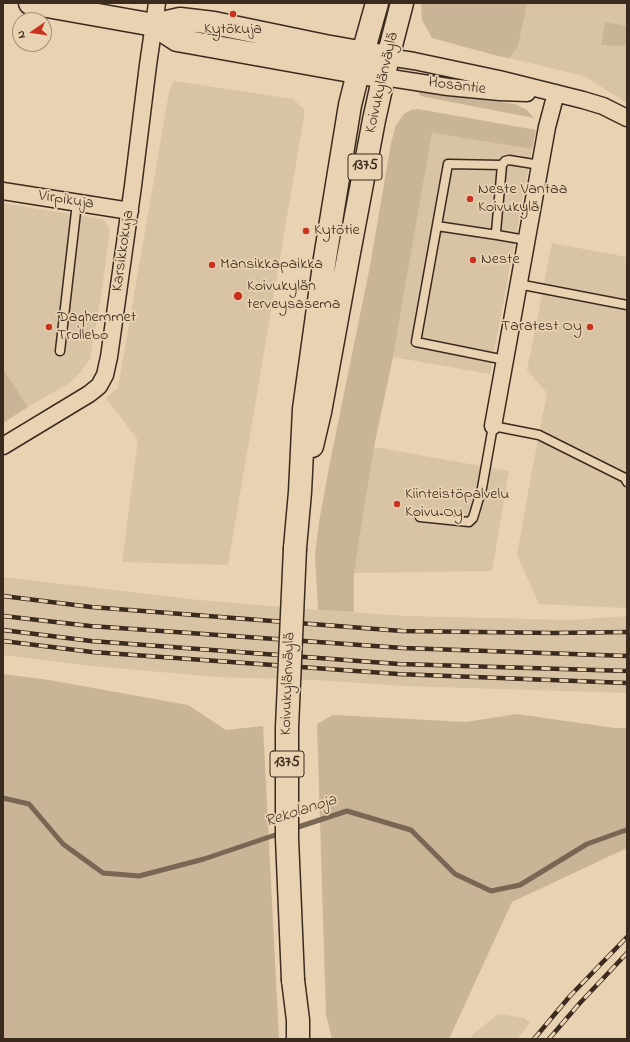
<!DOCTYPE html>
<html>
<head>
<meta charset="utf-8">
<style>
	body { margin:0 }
	#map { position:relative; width:630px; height:1042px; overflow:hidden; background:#e9d2b2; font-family:"Indie Flower",sans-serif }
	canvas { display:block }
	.frame { position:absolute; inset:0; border:4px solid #3b2a1e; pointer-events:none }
	.north { position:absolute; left:12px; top:12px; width:40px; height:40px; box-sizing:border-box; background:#e9d2b2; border:1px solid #a38f77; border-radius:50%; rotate:257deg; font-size:11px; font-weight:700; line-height:16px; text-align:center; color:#3b2a1e }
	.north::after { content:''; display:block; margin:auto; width:14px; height:18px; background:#c8321e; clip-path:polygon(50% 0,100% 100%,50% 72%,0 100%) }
</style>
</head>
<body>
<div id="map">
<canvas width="630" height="1042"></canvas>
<div class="frame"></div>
<div class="north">N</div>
</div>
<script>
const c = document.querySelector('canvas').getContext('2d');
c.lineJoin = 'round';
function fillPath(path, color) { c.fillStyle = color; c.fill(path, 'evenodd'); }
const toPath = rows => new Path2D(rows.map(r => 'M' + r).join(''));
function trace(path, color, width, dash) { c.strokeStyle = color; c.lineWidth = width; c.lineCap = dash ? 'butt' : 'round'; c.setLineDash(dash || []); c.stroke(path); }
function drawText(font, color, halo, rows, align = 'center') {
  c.font = font + ' "Indie Flower",sans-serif'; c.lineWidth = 3.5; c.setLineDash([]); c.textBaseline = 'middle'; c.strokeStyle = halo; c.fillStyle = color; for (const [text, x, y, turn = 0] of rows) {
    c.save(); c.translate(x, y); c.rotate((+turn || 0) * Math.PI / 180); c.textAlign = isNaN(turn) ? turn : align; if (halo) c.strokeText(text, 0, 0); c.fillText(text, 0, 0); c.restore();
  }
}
const built = toPath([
	[520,3,627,3,627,103,584,76,509,58],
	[174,81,293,99,305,110,228,565,122,562,138,440,106,398,118,388,169,92],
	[432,133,532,149,490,374,393,357],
	[3,203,82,216,103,219,110,230,101,296,90,359,80,373,68,384,28,407,3,369],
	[552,243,627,257,627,608,539,604,517,555,531,476,547,393,527,370],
	[374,447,509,471,492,571,354,573],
	[3,577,199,600,318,610,406,616,571,620,627,616,627,693,404,686,316,680,218,677,91,666,3,655],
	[498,1014,524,1018,530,1023,517,1039,470,1039,472,1035]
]);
const green = toPath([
	[421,3,527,3,518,46,509,58,498,56,432,38,422,20],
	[605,22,627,26,627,45,617,46,601,45],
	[419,90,515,104,527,110,534,118,425,97,421,96,419,94],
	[418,109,536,130,532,149,432,133,393,357,374,447,354,573,354,612,318,610,315,554,319,522,329,467,370,266,391,143,396,125,404,114,411,110],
	[3,369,28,407,3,423],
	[3,674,49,680,188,705,226,730,263,726,279,1039,3,1039],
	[517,714,615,728,627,728,627,848,512,902,449,1039,332,1039,326,1015,317,724,333,715,466,722]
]);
const stream = toPath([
	[3,798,29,804,63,844,103,873,139,876,204,859,281,833],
	[292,829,347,811,411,830,455,874,491,891,520,885,587,844,626,830,627,831]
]);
const lane = toPath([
	[502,165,448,164,416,342,505,360],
	[437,226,497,235],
	[526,240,497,235,496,232,502,165,505,161,509,160,540,165],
	[518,284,627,305],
	[60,351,77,203],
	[420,517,469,522,473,518,482,488,493,426,539,435,625,478,627,482]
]);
const street = toPath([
	[388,57,414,61,499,79,583,100,603,106,627,118],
	[384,77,448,87,500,92,527,93],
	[3,191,130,211],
	[493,426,547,127,556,93],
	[3,446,89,394,99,386,105,375,109,357,133,186,148,65,157,3]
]);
const secondary = toPath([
	[30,3,154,25,177,40,384,77],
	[154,25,180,19,214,23,325,46,388,57]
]);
const primary = toPath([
	[312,446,320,412,348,258,374,120,388,57,402,3],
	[295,548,300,492,304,409,325,258,350,105,363,53,377,3],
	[293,980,298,1020,298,1039]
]);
const rail = toPath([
	[3,596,91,607,402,631,554,633,627,632],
	[3,616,90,626,403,648,627,656],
	[3,630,91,641,399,664,627,671],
	[3,641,92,652,398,674,627,683],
	[534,1039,570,996,627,937],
	[549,1039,579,1004,627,953]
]);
const primaryBridge = toPath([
	[293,980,287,838,287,727,295,548]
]);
const markers = [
	[233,14,4,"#c8321e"],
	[470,199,4,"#c8321e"],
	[306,231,4,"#c8321e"],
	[473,260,4,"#c8321e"],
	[212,265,4,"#c8321e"],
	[238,296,5,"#c8321e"],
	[49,327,4,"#c8321e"],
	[590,327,4,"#c8321e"],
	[397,504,4,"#c8321e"]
];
const shields = [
	[365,167,34],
	[287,764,34]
];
const shieldNames = [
	["1375",365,167],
	["1375",287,764]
];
const poiNames = [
	["Kytökuja",233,30,"center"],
	["Neste Vantaa",478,190],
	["Koivukylä",478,208],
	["Kytötie",314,231],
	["Neste",481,260],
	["Mansikkapaikka",220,265],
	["Koivukylän",247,287],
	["terveysasema",247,305],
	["Daghemmet",57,318],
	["Trollebo",57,336],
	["Taratest Oy",582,327,"right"],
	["Kiinteistöpalvelu",405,495],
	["Koivu Oy",405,513]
];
const streetNames = [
	["Koivukylänväylä",383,83,-77],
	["Hosantie",457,87,7],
	["Virpikuja",66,201,9],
	["Karsikkokuja",124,251,-82],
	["Koivukylänväylä",289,684,-88]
];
const waterNames = [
	["Rekolanoja",301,812,-18]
];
fillPath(built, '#d9c3a5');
fillPath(green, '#cab497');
trace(stream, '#796653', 5);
trace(lane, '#3b2a1e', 11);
trace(street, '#3b2a1e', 19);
trace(secondary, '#3b2a1e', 25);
trace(primary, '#3b2a1e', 25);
trace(lane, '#e9d2b2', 8);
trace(street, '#e9d2b2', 16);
trace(secondary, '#e9d2b2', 22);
trace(primary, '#e9d2b2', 22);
trace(rail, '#3b2a1e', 4.5);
trace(rail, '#e9d2b2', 3, [9]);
trace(primaryBridge, '#3b2a1e', 25, []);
trace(primaryBridge, '#e9d2b2', 22);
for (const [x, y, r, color] of markers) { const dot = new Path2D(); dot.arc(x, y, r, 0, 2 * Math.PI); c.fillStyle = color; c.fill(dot); trace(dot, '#e9d2b2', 1.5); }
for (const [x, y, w] of shields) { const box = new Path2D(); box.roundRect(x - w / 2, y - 13, w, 26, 3); c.fillStyle = '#e9d2b2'; c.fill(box); trace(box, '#3b2a1e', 1); }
drawText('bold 15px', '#3b2a1e', null, shieldNames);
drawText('16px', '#3b2a1e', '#e9d2b2', poiNames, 'left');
drawText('16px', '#3b2a1e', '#e9d2b2', streetNames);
drawText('italic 17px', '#503e30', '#e9d2b2', waterNames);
</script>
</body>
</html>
